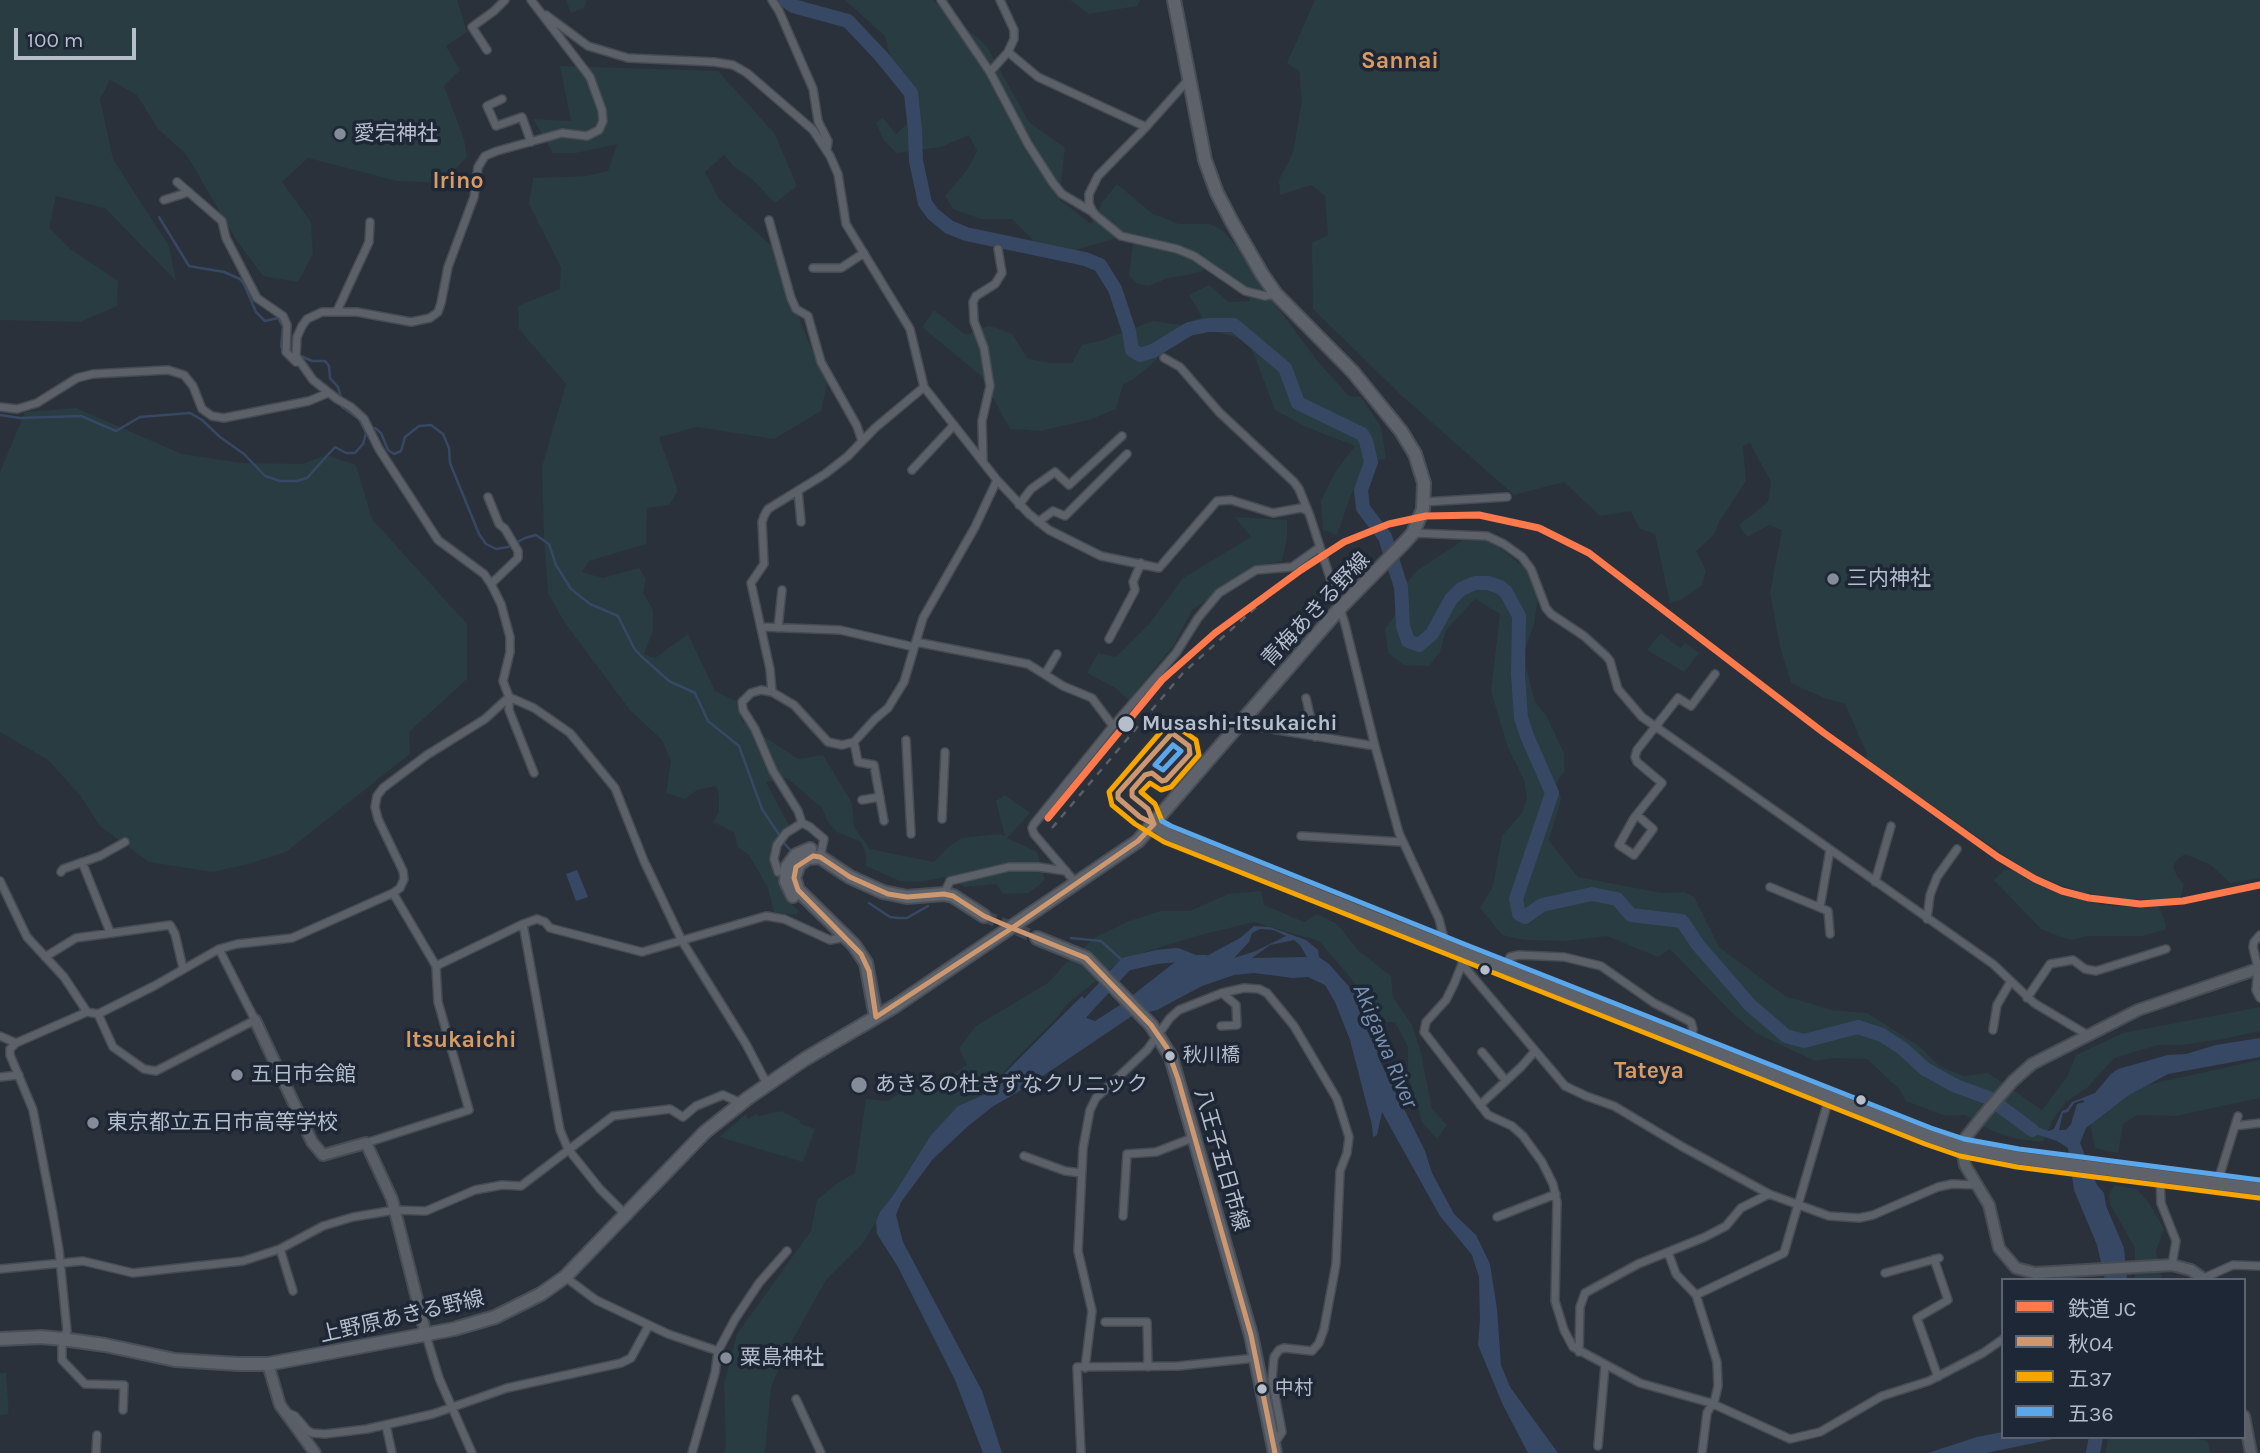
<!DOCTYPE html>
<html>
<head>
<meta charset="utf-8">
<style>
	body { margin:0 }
	#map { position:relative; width:2260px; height:1453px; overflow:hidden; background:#2b313b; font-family:Karla,"Noto Sans JP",sans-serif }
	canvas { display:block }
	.legend { position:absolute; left:2001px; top:1278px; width:245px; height:161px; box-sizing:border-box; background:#1e2736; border:2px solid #5b6372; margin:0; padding:9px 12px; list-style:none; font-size:21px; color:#b6bdcb }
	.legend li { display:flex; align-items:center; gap:14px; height:35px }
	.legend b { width:35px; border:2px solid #5b6372 }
	.scale { position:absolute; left:14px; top:28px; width:122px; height:32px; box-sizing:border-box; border:4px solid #b6bdcb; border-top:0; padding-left:9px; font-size:21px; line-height:24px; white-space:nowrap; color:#b6bdcb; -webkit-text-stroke:5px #1e2736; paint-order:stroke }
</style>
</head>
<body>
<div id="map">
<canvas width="2260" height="1453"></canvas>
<ul class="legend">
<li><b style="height:9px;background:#fe794b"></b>鉄道 JC</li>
<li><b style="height:9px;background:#cd976f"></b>秋04</li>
<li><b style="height:9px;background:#f7a600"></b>五37</li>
<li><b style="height:9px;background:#5aa8eb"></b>五36</li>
</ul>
<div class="scale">100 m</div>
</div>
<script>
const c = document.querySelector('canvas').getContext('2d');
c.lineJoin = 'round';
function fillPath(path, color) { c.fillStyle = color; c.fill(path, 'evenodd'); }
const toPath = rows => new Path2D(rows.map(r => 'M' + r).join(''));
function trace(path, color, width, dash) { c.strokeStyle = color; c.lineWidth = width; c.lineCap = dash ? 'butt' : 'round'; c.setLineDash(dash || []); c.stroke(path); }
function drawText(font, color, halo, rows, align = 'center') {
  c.font = font + ' Karla,"Noto Sans JP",sans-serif'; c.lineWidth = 7; c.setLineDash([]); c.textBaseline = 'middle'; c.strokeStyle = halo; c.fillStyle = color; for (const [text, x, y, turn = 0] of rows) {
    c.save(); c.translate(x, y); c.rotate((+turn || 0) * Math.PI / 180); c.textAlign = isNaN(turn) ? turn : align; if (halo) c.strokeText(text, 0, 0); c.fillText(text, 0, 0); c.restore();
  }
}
const green = toPath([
	[0,0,457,0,467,32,446,46,460,70,444,86,464,139,467,157,442,183,397,181,308,158,282,182,311,222,313,254,298,282,263,276,237,241,186,154,158,129,137,95,110,80,100,99,113,159,169,246,176,281,105,208,56,196,49,228,70,249,118,281,117,306,80,322,0,320],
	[566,0,587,0,584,8,571,13],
	[845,0,932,0,986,45,1029,122,1065,148,1059,199,1091,224,1103,201,1117,184,1153,214,1179,224,1210,224,1222,230,1238,248,1252,273,1319,363,1349,396,1361,397,1381,427,1386,459,1366,462,1350,497,1337,535,1323,530,1321,501,1336,471,1355,446,1304,426,1275,410,1250,344,1236,337,1204,329,1177,337,1151,365,1134,379,1123,384,1116,409,1092,419,1041,431,1010,429,981,376,922,327,934,310,966,335,988,326,997,328,1012,334,1028,359,1052,363,1072,363,1082,345,1103,340,1153,321,1181,325,1202,317,1189,295,1209,285,1229,302,1250,301,1242,284,1206,263,1202,271,1192,274,1168,278,1149,286,1138,284,1129,276,1134,233,1075,250,1036,243,1012,219,981,219,953,209,945,196,967,170,977,151,969,135,941,147,896,153,883,139,876,122,883,118,896,134,916,116,903,86,893,70,885,36],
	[1070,0,1140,0,1137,6,1089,14],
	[1315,0,2260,0,2260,878,2230,883,2211,865,2185,854,2177,860,2173,867,2177,876,2184,885,2180,899,2128,900,2081,892,2038,877,2018,865,1866,759,1867,753,1845,704,1824,698,1791,683,1780,646,1770,593,1782,530,1769,525,1747,537,1739,525,1768,502,1771,482,1750,443,1743,446,1746,481,1719,522,1714,535,1696,551,1706,571,1701,586,1681,600,1670,603,1655,534,1640,529,1631,511,1600,516,1564,482,1514,495,1402,396,1313,309,1312,243,1328,235,1325,196,1311,185,1280,195,1279,180,1293,153,1302,100,1299,71,1287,63],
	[560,66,718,71,775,134,797,186,775,203,751,178,733,166,724,155,705,172,719,199,782,255,801,324,827,384,821,411,774,439,697,427,659,437,678,491,669,505,647,508,646,544,589,561,582,572,603,578,639,568,646,579,643,593,653,610,653,630,644,654,655,658,688,634,715,691,736,701,742,722,798,759,823,755,852,803,854,827,870,849,934,862,947,848,962,838,999,834,1005,836,996,801,1005,795,1030,813,1007,838,1037,852,1045,880,1029,893,1003,894,996,884,965,887,946,877,919,882,900,881,866,866,866,854,861,842,837,832,828,822,822,808,787,778,766,782,789,825,774,841,773,860,786,899,799,911,796,915,774,912,768,888,749,855,738,847,734,832,713,822,719,812,719,795,716,786,697,790,685,799,666,793,671,761,662,740,630,710,565,623,548,593,544,537,542,467,566,384,519,329,518,306,560,289,561,267,529,204,533,178,587,176,608,171,617,144,576,153,553,153,533,119,571,121],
	[76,408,182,454,242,463,303,464,326,455,356,465,372,519,467,624,467,679,409,732,410,754,286,852,248,864,213,872,149,862,100,826,80,795,48,760,0,732,0,472,25,412],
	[1235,517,1287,520,1287,538,1282,561,1255,566,1192,610,1174,645,1129,700,1114,687,1087,673,1098,653,1116,657,1150,623,1183,578,1251,537],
	[1465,539,1492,541,1528,571,1538,597,1534,624,1523,655,1535,702,1547,717,1564,753,1565,771,1556,783,1561,799,1549,841,1578,877,1662,893,1684,892,1694,897,1719,947,1785,996,1832,1010,1867,1013,1919,1046,1941,1067,1964,1076,1988,1073,2042,1110,2067,1077,2076,1055,2123,1033,2260,1007,2260,1031,2223,1039,2182,1045,2158,1045,2114,1058,2088,1087,2066,1102,2053,1119,2043,1142,2017,1139,1993,1131,1965,1115,1946,1116,1906,1101,1899,1089,1867,1059,1832,1058,1815,1061,1756,1033,1732,1013,1670,949,1658,957,1607,936,1566,941,1525,940,1502,935,1480,908,1493,886,1502,836,1522,813,1527,798,1524,780,1507,745,1491,691,1500,614,1475,599,1446,630,1440,652,1429,666,1404,665,1388,653,1385,629,1398,610,1395,596,1418,570],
	[1661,633,1680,648,1685,643,1699,653,1684,672,1647,650],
	[2004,870,2013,870,2057,892,2088,902,2111,906,2159,907,2166,924,2165,930,2142,936,2087,936,2072,940,2061,937,2041,929,1994,880],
	[1261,891,1264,905,1304,922,1317,914,1337,924,1359,951,1391,976,1393,997,1412,1025,1421,1053,1432,1109,1447,1125,1437,1139,1422,1122,1408,1074,1408,1047,1395,1022,1382,1022,1360,989,1319,941,1254,922,1193,937,1123,959,1067,1004,1055,1020,1009,1066,990,1092,958,1106,931,1135,894,1194,880,1212,876,1222,863,1243,826,1280,788,1348,771,1387,765,1453,724,1453,726,1448,724,1384,737,1334,811,1231,817,1200,836,1184,855,1173,866,1099,888,1101,897,1095,939,1082,967,1065,959,1048,976,1026,1048,983,1065,964,1096,937,1129,921,1161,911,1190,911,1228,894],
	[2260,1060,2260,1098,2176,1116,2137,1115,2123,1124,2118,1153,2095,1148,2090,1123,2133,1088],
	[782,1111,799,1120,801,1124,815,1129,803,1162,719,1137,746,1114,748,1119,756,1114,759,1116],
	[2114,1185,2137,1189,2149,1203,2164,1229,2156,1251,2162,1280,2135,1280,2135,1248,2111,1206,2109,1195],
	[0,1373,6,1373,9,1414,0,1415],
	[2108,1437,2188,1437,2207,1441,2211,1453,2106,1453]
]);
const water = toPath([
	[577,870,588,897,576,901,566,874],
	[1254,926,1270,927,1306,940,1318,950,1319,957,1329,964,1367,1007,1374,1026,1378,1057,1425,1151,1432,1173,1454,1214,1476,1235,1490,1264,1497,1309,1501,1365,1510,1387,1558,1453,1528,1453,1503,1405,1478,1345,1480,1320,1479,1277,1472,1255,1440,1216,1382,1112,1377,1135,1373,1137,1372,1125,1350,1040,1335,1002,1325,985,1308,977,1293,978,1254,973,1234,975,1202,986,1157,1010,1132,1016,1028,1086,992,1107,967,1127,933,1159,901,1202,896,1215,903,1242,982,1391,1002,1453,983,1453,955,1380,898,1267,877,1234,876,1222,880,1212,894,1194,931,1135,958,1106,990,1092,1000,1078,1082,996,1091,1007,1086,1018,1095,1021,1120,1005,1175,962,1203,958,1240,938],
	[1260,929,1274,930,1286,936,1256,951,1234,958,1249,942,1252,933],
	[1294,940,1300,945,1307,957,1252,958,1270,945],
	[2260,1038,2260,1057,2168,1074,2129,1095,2086,1128,2080,1143,2097,1185,2104,1193,2106,1206,2124,1248,2127,1280,2105,1280,2097,1245,2074,1190,2068,1148,2057,1141,2026,1131,2017,1120,2049,1131,2054,1129,2062,1111,2067,1109,2072,1102,2095,1093,2111,1074,2118,1069,2168,1055,2186,1054,2216,1045],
	[2082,1100,2085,1102,2077,1104,2071,1124,2066,1130,2059,1130,2063,1113,2068,1112,2074,1103],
	[2003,1432,2003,1437,2063,1437,1986,1453,1928,1453,1977,1437]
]);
const stream = toPath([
	[159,217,189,266,224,272,240,279,244,284,256,312,265,321,278,318,283,327,281,347,312,361,325,361,329,366,330,378,338,387,341,398],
	[342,404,342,407,359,419,366,433],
	[0,415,20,418,81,416,116,431,140,417,190,413,202,420,220,437,244,454,265,476,280,481,297,481,307,478,335,447,346,453,355,453,363,444,366,433,375,428,381,433,388,450,394,454,401,451,405,437,419,426,431,425,443,434,449,448,450,463,479,534,486,544,496,549,508,547,525,538,536,535,549,544,556,565,571,589,590,604,618,616,634,648,641,656,669,681,695,693,708,721,739,746,762,809,780,836],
	[783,842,792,852],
	[869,903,890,917,898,918,907,918,928,906],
	[1071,938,1101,941,1126,964]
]);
const river = toPath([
	[785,0,793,6,848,21,881,56,911,93,915,130,916,161,925,203,933,214,949,227,966,234,1085,259,1100,265,1115,289,1129,331,1132,350,1140,355,1153,351,1189,329,1208,325,1234,325,1285,368,1298,403,1362,434,1366,441,1371,462,1361,490,1363,508,1385,537,1401,587,1403,626,1408,641,1419,645,1432,634,1451,599,1461,589,1475,583,1488,583,1500,587,1506,592,1519,616,1518,675,1521,718,1527,736,1552,793,1516,899,1519,914,1525,917,1542,905,1592,894,1617,899,1631,915,1682,921,1698,945,1750,1005,1786,1036,1804,1041,1858,1027,1882,1035,1902,1048,1925,1069,1956,1086,1989,1098,2032,1130],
	[1076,1018,1126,964,1157,957,1177,955,1195,962,1205,962],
	[2093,1453,2096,1437]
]);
const primaryTunnel = toPath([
	[984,916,1037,938]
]);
const street = toPath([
	[531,0,590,77,602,110,603,121,599,130,587,136,562,133,497,151,485,156,478,167,474,197,448,267,441,303,438,312,430,318,411,322,357,312,322,312,307,319,302,326,297,337,296,356,313,380,337,399,351,407,364,419,379,449,438,540,484,574,491,584,501,604,510,637,510,652,503,681,509,697,534,708,570,733,615,788,644,861,682,941,746,1044,767,1084],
	[772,0,779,11,813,89,818,121,828,141,827,148],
	[941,0,990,72,1028,144,1053,183,1062,194,1094,213],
	[546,15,588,46,628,58,714,62,733,65,747,73,813,130,830,156,838,174,846,224,910,329,924,387,997,480,1029,514,1049,530,1101,556,1159,568,1217,501,1231,500,1273,513,1301,508,1306,510],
	[487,50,472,27,494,11,505,0],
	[1008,52,1038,77,1146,127],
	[990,72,1008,52,1014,39,1014,30,1000,0],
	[1188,80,1146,127,1098,176,1089,194,1089,204,1094,214,1121,236,1177,249,1194,256,1245,291,1265,296,1276,294],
	[502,99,487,106,496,126,522,117,531,142],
	[177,182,222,221,226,238,257,298,283,316,287,325,286,352,296,362],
	[164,200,189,192],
	[769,220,791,298,796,309,808,316,821,362,857,426,862,441],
	[813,268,841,268,864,253],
	[337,311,369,242,370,222],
	[1164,358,1180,367,1219,412,1294,482,1299,489,1310,516,1345,624,1375,746,1399,833,1439,919,1446,947],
	[0,407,17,409,37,403,77,378,93,374,168,370,184,375,193,386,202,409,212,416,224,418,309,401,328,393],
	[983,462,982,421,990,386,984,348,974,321,973,302,976,296,995,284,1002,273,998,249],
	[912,470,954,425],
	[798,491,801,522],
	[488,497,499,524,505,529,518,551,518,558,491,584],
	[1423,502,1507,497],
	[1019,505,1031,489,1055,472,1069,485,1122,436],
	[1038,522,1053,511,1065,516,1127,454],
	[1413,533,1487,536,1504,544,1522,557,1531,569,1546,608,1551,614,1584,636,1606,656,1610,661,1618,689,1642,717,1993,964,2034,1003,2086,1034],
	[761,627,840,630,914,647],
	[778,628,782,590],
	[1109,639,1135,590,1133,582,1141,563],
	[916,642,1028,664,1063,686,1092,698,1113,726],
	[1045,674,1057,654],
	[772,692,770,669,751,583,764,564,762,522,764,516,768,509,825,474,848,456,875,428,924,387],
	[509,698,509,710,534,773],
	[1306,698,1315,737],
	[1241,724,1375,746],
	[906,740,911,834],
	[854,742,858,762,874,765,884,821],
	[862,800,880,797],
	[1637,815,1653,829,1634,855,1619,845,1634,818,1662,783,1637,762,1635,757,1637,750,1678,698,1691,706,1715,674],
	[942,819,945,752],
	[1301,836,1402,842],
	[820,857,824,839,810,827,802,823,798,811,773,771,755,729,743,710,742,702,751,693,761,690,772,692,794,705,828,742,842,745,854,742,875,719,888,708,904,682,923,618,975,527,997,480],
	[82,862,110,932],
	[61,872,63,869,100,856,125,842],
	[778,872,774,859,777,845,786,833,802,823],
	[0,881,27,937,64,977,87,1012,98,1014,113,1047,144,1069,156,1071,255,1020,219,949],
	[1875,882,1891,826],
	[1076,883,1034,834,1032,828,1034,824,1113,726,1176,653,1198,618,1219,593,1256,570,1292,567,1320,547],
	[1770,887,1828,911,1830,934],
	[944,894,950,881,1009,867,1038,867,1066,871],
	[1820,907,1830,850],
	[1927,919,1930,895,1937,877,1957,849],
	[523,924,560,1130,568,1149,600,1189,625,1214],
	[2260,935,2254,942,2253,947,2258,968,2256,990,2260,998],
	[1461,952,1462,964,1454,984,1446,1000,1426,1022,1424,1032,1488,1115,1512,1126,1523,1136,1542,1162,1553,1184,1557,1202,1555,1301,1564,1330,1573,1347,1640,1383,1711,1403,1790,1439,1820,1432,1882,1396,1929,1381,1983,1353,2003,1339],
	[45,957,76,938,170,925,175,934,183,968],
	[1462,964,1565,1086,1586,1096,1614,1106,1681,1146,1769,1194,1829,1216,1859,1218,1873,1215,1938,1187,1952,1184,1978,1185],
	[436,966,523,924,537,919,545,922,550,928,642,952,766,916,784,919,830,940,846,937],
	[1504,970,1510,957,1519,955,1564,957,1601,966,1654,1003,1691,1022,1693,1029,1690,1043],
	[2027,998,2050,964,2073,960,2085,969,2096,971,2166,949],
	[87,1012,16,1043,10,1049,10,1055,33,1110,53,1214,59,1250,67,1331,62,1339,62,1360,85,1384,124,1385,123,1410],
	[98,1014,154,986,219,949,237,944,292,938,393,893,400,888,404,879,403,871,378,819,375,807,377,796,383,788,427,755,485,719,509,697],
	[1221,1026,1237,1025,1236,1005,1222,993],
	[1993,1030,1997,1005,2011,981],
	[0,1036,16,1043],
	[1482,1052,1506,1081],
	[0,1077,19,1075],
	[1480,1105,1521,1067,1535,1051],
	[2235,1126,2260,1123],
	[366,1143,469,1110,438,1002,436,966,393,893],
	[1024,1156,1065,1171,1081,1173],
	[2160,1176,2161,1203,2176,1241,2172,1265],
	[2217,1184,2238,1116],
	[1123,1216,1127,1154,1156,1152,1195,1137],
	[1497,1217,1556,1194],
	[280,1249,293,1291],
	[1668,1252,1705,1237,1726,1226,1741,1208,1769,1194],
	[1934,1259,1948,1300,1917,1318,1938,1377],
	[0,1269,83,1261,133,1273,243,1261,280,1249,323,1226,353,1217,395,1210,426,1211,475,1190,502,1185,521,1186,613,1116,670,1109,683,1117,696,1106,723,1095,741,1103],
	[1885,1273,1939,1258],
	[565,1277,596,1300,668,1334,718,1351],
	[2204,1278,2233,1265,2260,1266],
	[1696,1295,1784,1253,1829,1098],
	[1105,1322,1147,1322,1148,1367],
	[426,1335,439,1378,472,1453],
	[1579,1352,1580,1307,1585,1293,1638,1264,1668,1252,1676,1274,1696,1295,1717,1362,1718,1386,1715,1399,1707,1413,1702,1453],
	[1085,1368,1092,1311,1078,1251,1083,1148,1090,1110,1096,1098,1147,1050,1170,1018,1179,1010,1222,993,1244,988,1259,989,1267,993,1294,1026,1337,1099,1349,1137,1347,1153,1340,1171,1336,1264,1324,1329,1319,1343,1312,1351,1284,1348,1279,1350,1274,1357,1272,1379,1282,1432,1274,1444],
	[796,1399,821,1453],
	[288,1413,295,1416,307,1430,312,1433,325,1434,367,1429,433,1414,507,1388,621,1363,631,1358,649,1325],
	[386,1425,392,1453],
	[1598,1446,1605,1366],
	[96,1453,97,1435],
	[692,1453,715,1373,718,1351,735,1319,759,1283,787,1251],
	[1081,1453,1077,1367,1178,1366,1256,1358]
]);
const secondary = toPath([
	[255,1020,312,1142,323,1155,366,1143,392,1199,426,1335],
	[2205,1280,2191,1270,2172,1265,2035,1273,2016,1268,1999,1248,1989,1205,1965,1165,1962,1147,1966,1137,1986,1112,2013,1081,2032,1064,2138,1010,2260,968],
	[268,1364,280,1405,315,1453],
	[2244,1416,2251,1453]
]);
const primary = toPath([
	[1154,824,1167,834,1387,923,1928,1136,1962,1147,2018,1158,2260,1189],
	[793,896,786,881,787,867,796,855,810,849],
	[1037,938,1086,958,1151,1025,1171,1057,1251,1335,1275,1453],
	[876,1017,866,963,854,945,798,890,794,878,799,864,808,858,820,857,850,877,883,892,907,897,944,894,953,896,984,916],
	[0,1339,41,1337,62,1339,105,1345,175,1360,239,1364,268,1364,454,1329,495,1317,541,1294,565,1277,705,1132,748,1098,805,1059,895,1006,1138,841,1340,608,1404,543,1413,533,1423,509,1424,483,1415,454,1401,431,1353,372,1276,294,1262,274,1232,222,1217,193,1205,160,1174,0]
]);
const rail = toPath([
	[1052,828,1183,673,1283,583]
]);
const bus1 = toPath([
	[1172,733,1189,746,1190,754,1166,780,1162,781,1152,773,1145,775,1132,790,1132,796,1148,809,1154,824,1140,817,1118,798,1118,793,1172,733],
	[813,856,820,857,850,877,888,894,907,897,944,894,953,896,984,916,1012,928,876,1017,869,971,861,954,798,890,794,878,796,867,813,856],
	[1012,928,1086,958,1151,1025,1167,1048,1178,1079,1251,1335,1275,1453],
	[1012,928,1138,841,1154,824]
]);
const bus2 = toPath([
	[1162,821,1155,804,1141,792,1150,783,1161,790,1171,787,1199,755,1196,740,1173,724,1165,727,1109,792,1112,805,1135,824,1164,842,1925,1144,1960,1156,2017,1167,2259,1198]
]);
const bus3 = toPath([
	[1173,745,1181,751,1163,770,1155,765,1173,745],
	[1162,821,1171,826,1464,944,1931,1128,1964,1139,2019,1149,2260,1180]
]);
const rail1 = toPath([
	[1048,818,1162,680,1215,633,1301,570,1344,542,1389,524,1426,516,1479,515,1539,528,1589,553,1824,733,1998,857,2035,879,2062,891,2089,898,2140,904,2183,901,2260,885]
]);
const markers = [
	[340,134,7,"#858c99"],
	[1833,579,7,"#858c99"],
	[1126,724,9,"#b6bdcb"],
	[1485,970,6,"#b6bdcb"],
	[1170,1056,6,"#b6bdcb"],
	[237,1075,7,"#858c99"],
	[859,1085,9,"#858c99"],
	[1861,1100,6,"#b6bdcb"],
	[93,1123,7,"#858c99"],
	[726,1358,7,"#858c99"],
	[1262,1389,6,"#b6bdcb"]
];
const busNames = [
	["秋川橋",1183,1056],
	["中村",1275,1389]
];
const poiNames = [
	["愛宕神社",354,134],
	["三内神社",1847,579],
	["五日市会館",251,1075],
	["あきるの杜きずなクリニック",875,1085],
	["東京都立五日市高等学校",107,1123],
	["粟島神社",740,1358]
];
const streetNames = [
	["青梅あきる野線",1316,610,-47],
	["八王子五日市線",1221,1160,74],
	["上野原あきる野線",402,1317,-13]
];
const stopNames = [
	["Musashi-Itsukaichi",1142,724]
];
const neighbourhoodNames = [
	["Sannai",1400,61],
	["Irino",458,181],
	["Itsukaichi",461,1040],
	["Tateya",1649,1071]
];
const waterNames = [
	["Akigawa River",1385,1046,67]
];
fillPath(green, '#283c41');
fillPath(water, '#374865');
trace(stream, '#374865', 2.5);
trace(river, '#374865', 14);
trace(primaryTunnel, '#404651', 12, [12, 6]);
trace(street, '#474c53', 10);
trace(secondary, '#474c53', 14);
trace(primary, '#494e57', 16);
trace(street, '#5c6068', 7);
trace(secondary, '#5a5f67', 10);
trace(primary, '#5e626a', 12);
trace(rail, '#5a5f66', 2.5, [7, 7]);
trace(bus1, '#cd976f', 5);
trace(bus2, '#f7a600', 5);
trace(bus3, '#5aa8eb', 5);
trace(rail1, '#fe794b', 7);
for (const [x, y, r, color] of markers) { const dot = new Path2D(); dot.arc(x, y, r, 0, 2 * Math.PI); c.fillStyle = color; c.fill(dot); trace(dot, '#1e2736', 2.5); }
drawText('19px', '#b6bdcb', '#1e2736', busNames, 'left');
drawText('21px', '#b6bdcb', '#1e2736', poiNames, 'left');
drawText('21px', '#b6bdcb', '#1e2736', streetNames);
drawText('bold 21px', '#b6bdcb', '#1e2736', stopNames, 'left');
drawText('bold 23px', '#d99b64', '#1e2736', neighbourhoodNames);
drawText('italic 23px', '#7c92b3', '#1e2736', waterNames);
</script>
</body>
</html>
